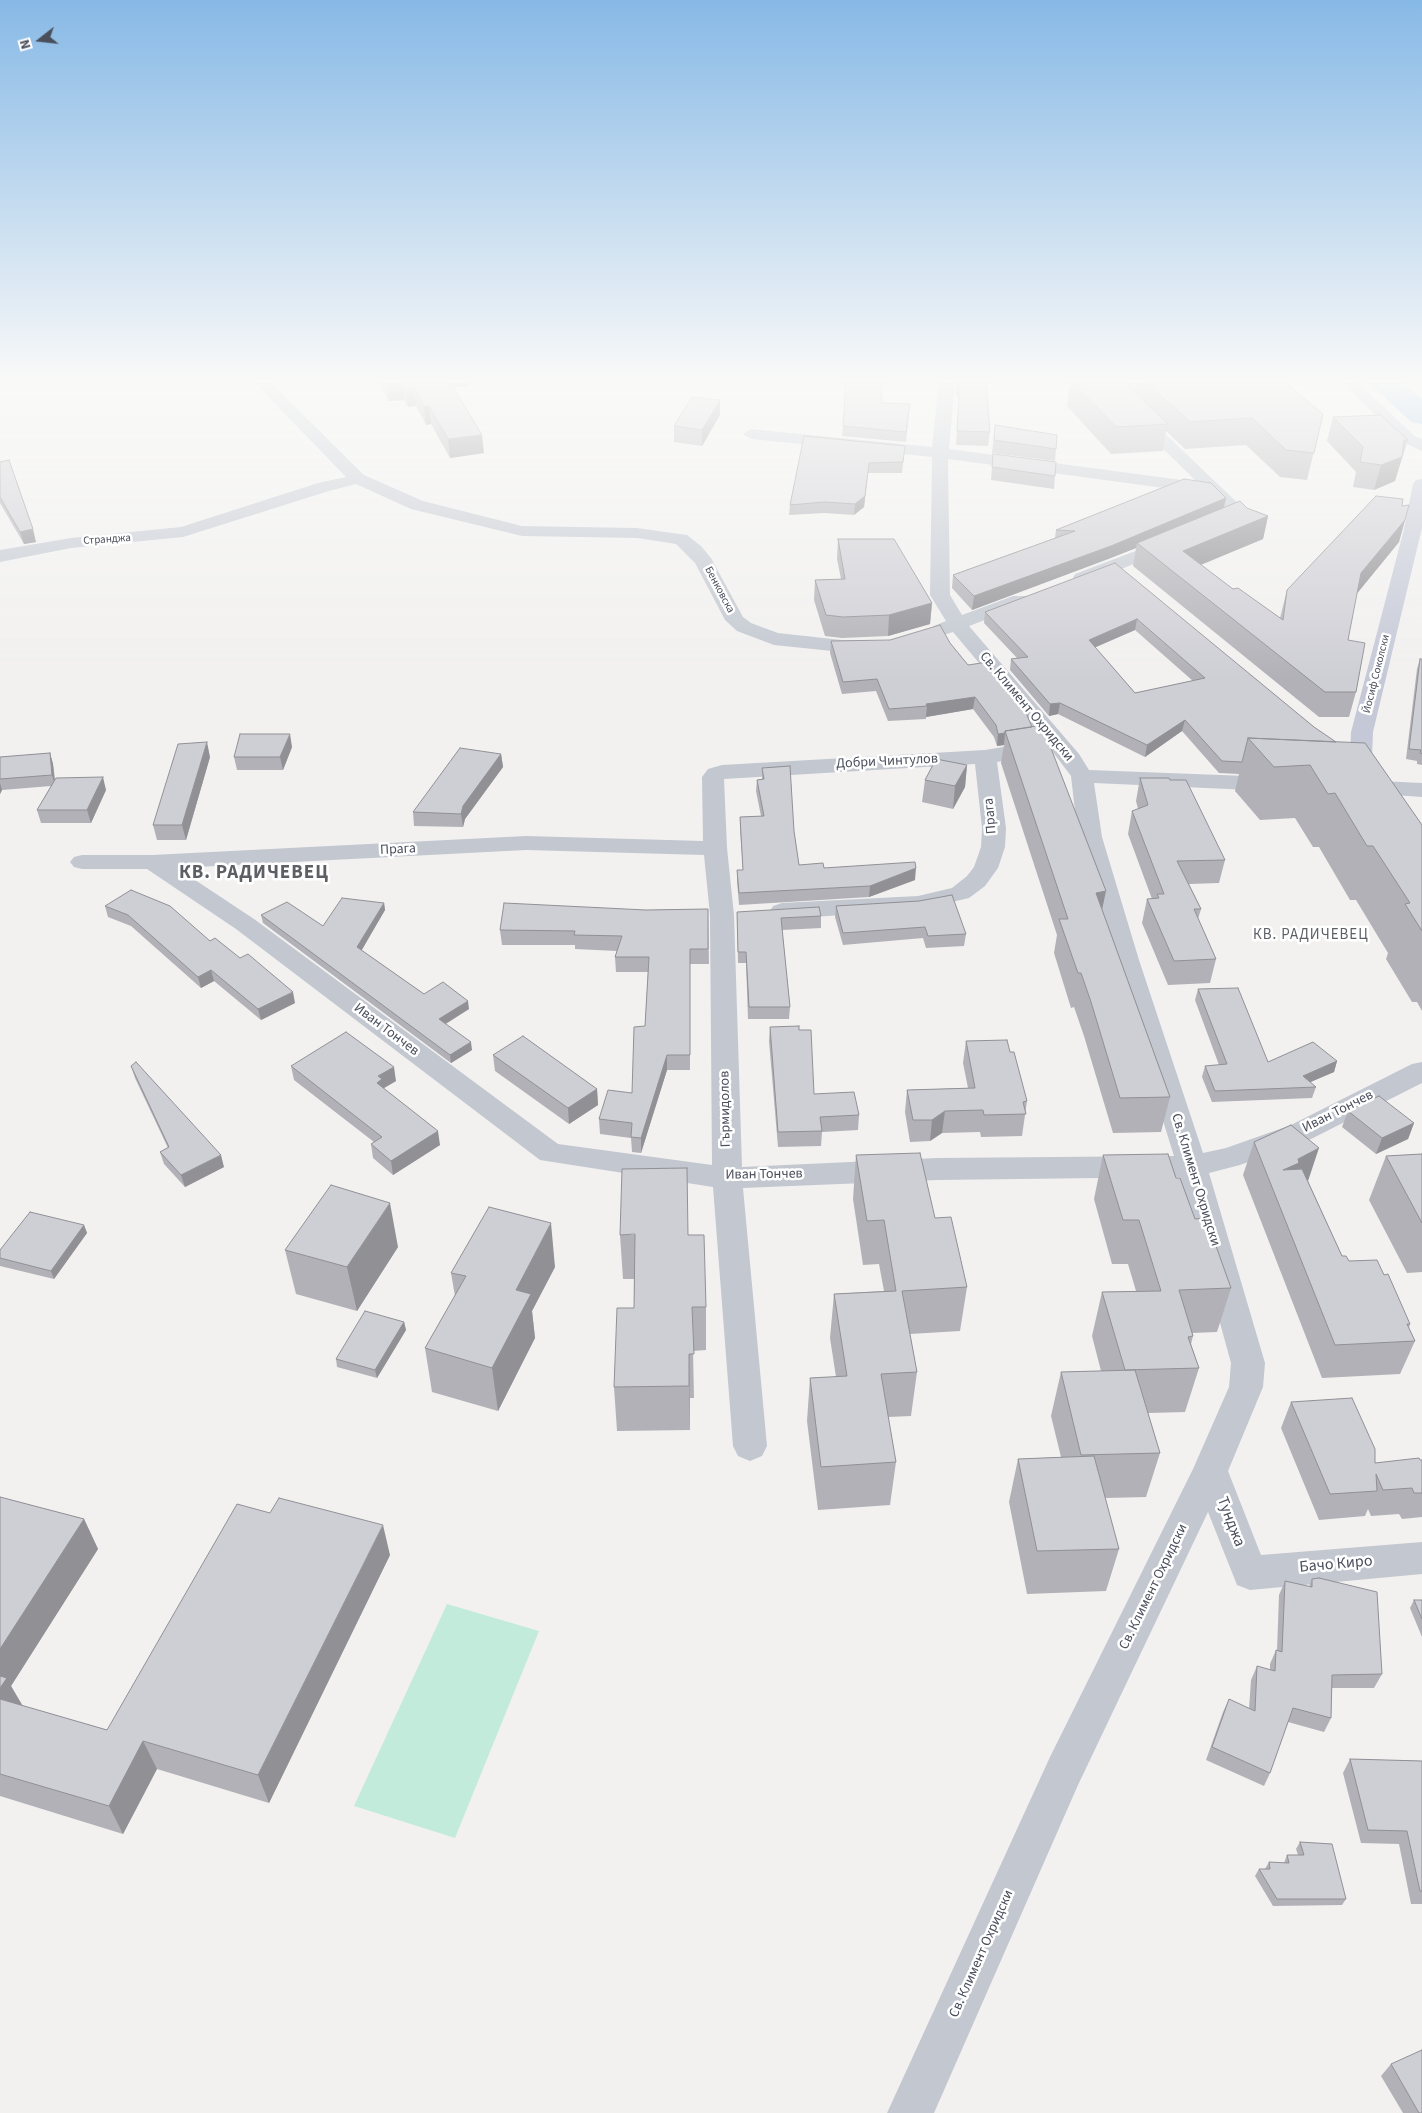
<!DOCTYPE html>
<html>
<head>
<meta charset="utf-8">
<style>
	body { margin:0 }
	#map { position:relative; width:1422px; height:2113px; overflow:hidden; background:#f2f1f0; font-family:"Source Sans 3",sans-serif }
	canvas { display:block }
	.north { position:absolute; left:15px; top:15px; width:50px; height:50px; -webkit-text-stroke:4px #fff; paint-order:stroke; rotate:254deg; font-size:14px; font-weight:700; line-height:20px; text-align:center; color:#4a4f5c }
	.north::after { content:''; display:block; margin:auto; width:18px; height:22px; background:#4a4f5c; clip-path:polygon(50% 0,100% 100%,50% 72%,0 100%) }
</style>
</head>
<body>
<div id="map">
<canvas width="1422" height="2113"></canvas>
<div class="north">N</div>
</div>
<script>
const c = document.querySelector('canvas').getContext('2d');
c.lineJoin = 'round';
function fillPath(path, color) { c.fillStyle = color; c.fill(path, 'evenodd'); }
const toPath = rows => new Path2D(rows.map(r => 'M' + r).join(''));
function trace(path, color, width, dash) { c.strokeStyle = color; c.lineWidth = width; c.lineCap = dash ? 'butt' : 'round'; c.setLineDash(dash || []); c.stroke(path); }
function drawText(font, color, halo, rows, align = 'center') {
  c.font = font + ' "Source Sans 3",sans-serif'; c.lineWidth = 5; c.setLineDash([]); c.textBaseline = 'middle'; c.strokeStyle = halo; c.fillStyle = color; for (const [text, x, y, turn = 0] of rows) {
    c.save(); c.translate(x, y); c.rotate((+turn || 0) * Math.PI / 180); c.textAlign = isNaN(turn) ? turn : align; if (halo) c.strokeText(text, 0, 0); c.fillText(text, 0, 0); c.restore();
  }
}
const green = toPath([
	[447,1604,539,1631,455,1838,354,1806]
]);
const river = toPath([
	[1368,382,1402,382,1422,399,1422,424,1411,422,1368,382]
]);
const street = toPath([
	[254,382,270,382,364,475,423,501,522,526,637,528,687,535,701,546,711,558,743,617,751,623,778,633,842,640,868,640,875,642,878,646,875,650,868,652,842,652,774,645,737,631,725,620,695,563,676,544,637,538,522,536,411,509,356,484,329,491,183,537,71,548,0,562,0,550,71,538,181,527,318,483,346,477,254,382],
	[939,382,955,382,949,449,1197,482,1095,382,1111,382,1244,509,1245,514,1242,518,1212,530,1206,529,1203,525,1206,521,1227,512,1209,494,948,459,950,595,962,615,1013,596,1027,596,1030,600,1027,604,969,626,1079,754,1089,770,1273,777,1281,779,1284,784,1281,789,1273,791,1094,783,1102,837,1139,960,1203,1153,1226,1148,1291,1125,1412,1064,1422,1062,1422,1083,1311,1139,1240,1165,1209,1173,1265,1363,1263,1387,1228,1471,1261,1555,1422,1542,1422,1574,1250,1590,1237,1585,1208,1512,1078,1785,934,2113,887,2113,1050,1757,1193,1469,1229,1387,1231,1363,1180,1177,937,1180,743,1188,767,1446,762,1456,750,1461,738,1456,733,1446,713,1187,540,1160,236,929,147,869,82,869,74,867,70,862,74,857,82,855,152,855,526,836,703,841,702,777,708,769,722,765,985,750,1039,741,1046,743,953,632,941,636,934,634,931,630,934,626,946,621,930,595,932,457,751,439,743,434,751,429,932,447,939,382],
	[1049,747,1071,776,1078,837,1113,960,1174,1156,937,1158,742,1167,734,915,727,848,724,779,975,764,982,828,981,847,974,867,967,876,952,888,918,896,782,903,773,906,770,911,773,916,782,919,918,910,969,898,985,886,998,868,1005,847,1006,828,997,762,1047,753,1049,747],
	[526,850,704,855,710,915,712,1165,558,1144,254,919,177,868,526,850],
	[1170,538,1176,539,1179,543,1176,547,1089,582,1082,584,1075,582,1073,578,1075,574,1170,538],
	[1359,780,1422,783,1422,797,1351,792,1348,787,1351,782,1359,780]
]);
const secondary = toPath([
	[1341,382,1357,382,1415,436,1422,439,1422,451,1403,442,1341,382],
	[1422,479,1422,528,1373,732,1372,756,1385,777,1382,782,1374,784,1366,782,1350,756,1351,732,1403,533,1413,484,1416,480,1422,479]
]);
const wall = toPath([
	[379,382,468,382,468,386,453,387,484,453,450,458,431,424,426,425,416,406,408,407,404,400,389,401],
	[956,382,986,382,990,432,988,446,956,445,959,396,956,396],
	[1070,382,1290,382,1285,383,1323,414,1307,480,1280,477,1246,445,1185,449,1166,431,1163,451,1111,454,1067,406],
	[882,403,910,404,906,442,842,436,843,426],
	[720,415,702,446,674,442,674,426],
	[1333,417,1408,440,1395,481,1374,490,1353,487,1356,472,1327,441],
	[995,425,1056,449,1055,461,992,453],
	[804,436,905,446,902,473,868,473,864,507,854,515,824,513,789,515,790,505],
	[993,454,1055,476,1054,489,991,480],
	[0,462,36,542,24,544,0,503],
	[1226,498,1224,507,1247,508,1268,516,1263,539,1201,565,1233,589,1280,618,1287,590,1402,506,1405,520,1399,542,1357,593,1348,640,1356,692,1349,717,1319,717,1133,566,1136,548,1108,559,972,610,952,588,953,575,1055,538,1056,530],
	[838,539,932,603,930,624,888,636,842,638,825,636,814,600,815,580,841,579,837,559],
	[1115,563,1422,825,1422,1011,1417,1002,1412,1002,1386,959,1388,953,1356,900,1350,900,1319,847,1313,847,1295,818,1260,820,1235,791,1239,774,1219,773,1182,731,1145,757,1058,714,1049,716,1010,670,1011,659,1017,658,984,623,985,612],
	[1135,630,1193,681,1135,693,1095,647],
	[831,641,950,643,968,665,988,662,1102,910,1170,1097,1161,1132,1113,1133,1084,1036,1074,1007,1071,1008,1054,953,1057,935,1001,763,1004,745,997,746,994,737,973,709,926,717,926,719,888,721,876,691,842,694,830,653],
	[1420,659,1422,659,1422,765,1417,764,1417,761,1406,759,1417,669],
	[292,747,283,770,237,770,234,757],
	[50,753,53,764,55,779,106,790,91,823,41,823,37,810,51,786,2,790,0,794,0,757],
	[501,754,503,767,465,819,463,827,414,826,413,812],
	[210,757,186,840,157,840,153,825],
	[967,765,965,787,953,809,922,802,925,780],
	[762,768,794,831,799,865,915,880,869,897,739,905,737,881,737,870,743,870,740,828,740,817,761,816,756,791,757,780,762,779],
	[1140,778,1170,780,1225,860,1219,883,1189,884,1201,909,1198,919,1216,959,1210,983,1168,985,1142,923,1147,899,1152,899,1128,834,1132,811,1138,809,1136,801],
	[919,901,966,934,964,946,926,948,923,938,843,945,835,917,836,906],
	[384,903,385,910,361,950,424,994,469,1009,446,1024,472,1050,451,1063,263,923,261,915,323,926],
	[105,906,210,941,295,1003,261,1020,214,981,201,988,131,926,108,917],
	[708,909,709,964,690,964,690,1070,667,1070,641,1153,632,1152,631,1138,600,1134,599,1119,632,1093,645,1026,648,972,616,972,615,957,617,951,575,949,575,945,502,945,500,930,646,910],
	[737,912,821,916,821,928,782,930,790,1007,789,1019,748,1019,746,963,738,963],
	[1198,989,1268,1062,1337,1061,1334,1072,1310,1082,1316,1087,1312,1098,1212,1102,1202,1077,1205,1066,1219,1065,1195,1000],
	[770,1027,799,1030,814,1094,859,1115,858,1130,822,1132,821,1146,778,1147,769,1041],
	[966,1041,1010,1052,1027,1101,1022,1136,981,1137,980,1132,942,1133,930,1141,910,1142,905,1112,907,1090,968,1088,963,1063],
	[493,1055,597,1089,598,1105,569,1124,495,1071],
	[131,1066,224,1167,185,1187,164,1164,160,1152,168,1148,135,1078],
	[291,1066,396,1081,384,1088,384,1089,440,1145,393,1175,373,1158,371,1144,374,1142,294,1080],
	[1348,1111,1414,1123,1408,1139,1376,1154,1342,1127],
	[1254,1142,1308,1181,1342,1256,1349,1261,1384,1275,1410,1324,1409,1328,1415,1341,1400,1374,1322,1378,1243,1175],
	[1422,1154,1422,1272,1407,1273,1369,1200,1386,1156],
	[856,1155,935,1218,967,1287,960,1331,910,1334,917,1372,911,1416,888,1417,896,1462,890,1505,818,1510,807,1421,810,1378,836,1377,830,1338,834,1294,884,1291,879,1264,863,1265,853,1199],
	[1103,1155,1176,1178,1195,1219,1231,1288,1217,1332,1192,1333,1193,1336,1191,1344,1199,1368,1185,1412,1148,1413,1160,1453,1146,1497,1105,1498,1119,1549,1106,1591,1027,1594,1009,1502,1018,1459,1061,1457,1051,1416,1061,1372,1101,1371,1092,1336,1102,1292,1136,1291,1128,1264,1112,1264,1094,1199],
	[84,1225,87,1233,54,1279,0,1266,0,1250],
	[620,1235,688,1235,706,1307,706,1350,693,1351,694,1398,690,1398,690,1430,617,1431,614,1387,634,1308,634,1279,623,1279],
	[398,1247,357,1311,296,1294,285,1250],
	[555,1267,532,1311,535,1338,498,1411,432,1392,425,1348,455,1296,451,1273],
	[404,1322,406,1330,377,1378,337,1367,336,1359],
	[1291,1402,1375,1463,1422,1460,1422,1517,1402,1519,1399,1514,1371,1516,1368,1509,1365,1516,1319,1520,1281,1428],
	[0,1497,84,1519,98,1549,11,1686,23,1706,107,1730,390,1555,269,1803,157,1769,123,1834,0,1796],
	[1312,1579,1382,1674,1374,1688,1332,1688,1331,1718,1324,1732,1288,1722,1270,1773,1264,1786,1206,1760,1223,1712,1229,1699,1249,1709,1251,1680,1257,1666,1270,1670,1270,1664,1276,1650,1277,1651,1279,1595,1285,1581,1309,1587],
	[1414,1600,1422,1600,1422,1637,1410,1608],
	[1350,1759,1422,1761,1422,1904,1411,1904,1399,1844,1361,1843,1343,1773],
	[1300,1842,1346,1899,1342,1905,1273,1906,1255,1876,1259,1869,1265,1869,1269,1862,1284,1863,1287,1855,1298,1855,1296,1849],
	[1391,2064,1422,2113,1403,2113,1381,2076]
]);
const shadedWall = toPath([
	[397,382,402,382,404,400,389,401,387,384],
	[444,382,468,382,468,386,445,388],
	[414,388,416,406,408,407,406,389],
	[720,400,720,415,702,446,702,430],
	[424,406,429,406,431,424,426,425],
	[482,435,484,453,450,458,448,439],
	[1402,457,1395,481,1374,490,1381,465],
	[869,463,864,507,854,515,855,504],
	[1226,498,1223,511,1137,543,1136,548,1108,559,972,610,974,596],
	[1268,516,1263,539,1178,574,1183,551],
	[1405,520,1399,542,1355,596,1361,573],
	[33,529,36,542,24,544,20,532],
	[932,603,930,624,888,636,889,615],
	[1137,619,1135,630,1087,651,1089,640],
	[975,697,973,709,926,717,927,706,926,704],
	[1060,703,1058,714,1049,716,1050,704],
	[1185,720,1182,731,1145,757,1147,745],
	[1005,733,1004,745,997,746,998,734],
	[290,734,292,747,283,770,280,757],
	[207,742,210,757,186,840,182,825],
	[50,753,53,764,55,785,52,775],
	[501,754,503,767,465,819,463,827,461,814,463,806],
	[967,765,965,787,953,809,955,786],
	[103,777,106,790,91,823,87,810],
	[0,783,2,790,0,794],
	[916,868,915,880,869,897,870,886],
	[1106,891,1099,924,1096,893],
	[384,903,385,910,359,955,357,947],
	[211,970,214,981,201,988,198,977],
	[293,992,295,1003,261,1020,258,1009],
	[468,1001,469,1009,440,1027,439,1019],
	[471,1042,472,1050,451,1063,450,1055],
	[667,1055,667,1070,641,1153,641,1138],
	[1337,1061,1334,1072,1299,1087,1303,1076],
	[394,1067,396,1081,384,1088,385,1093,377,1083,378,1076],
	[597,1089,598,1105,569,1124,568,1108],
	[945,1111,942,1133,930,1141,932,1120],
	[1414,1123,1408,1139,1376,1154,1382,1138],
	[438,1131,440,1145,393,1175,391,1161],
	[1319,1148,1308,1181,1283,1170,1298,1159],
	[221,1155,224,1167,185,1187,181,1175],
	[390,1203,398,1247,357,1311,347,1267],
	[551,1223,555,1267,532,1311,535,1338,498,1411,492,1368,516,1290],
	[84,1225,87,1233,54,1279,51,1271],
	[404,1322,406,1330,377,1378,375,1370],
	[689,1354,690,1398,690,1430],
	[84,1519,98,1549,11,1686,23,1707,0,1708,0,1649],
	[383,1525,390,1555,269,1803,258,1775],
	[143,1741,157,1769,123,1834,109,1806]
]);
const building = toPath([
	[402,382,450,382,482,435,448,439,429,406,424,406,414,388,406,389,402,382],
	[846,382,881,382,882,403,910,404,906,432,843,426,846,382],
	[957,382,986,382,990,432,957,431,960,383,957,382],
	[1073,382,1124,382,1168,424,1116,427,1073,382],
	[1146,382,1285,382,1323,414,1314,453,1286,450,1252,418,1190,422,1146,382],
	[692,397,720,400,702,430,674,426,692,397],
	[1381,415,1408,440,1404,440,1402,457,1381,465,1360,462,1363,447,1333,417,1381,415],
	[995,425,1057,435,1056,449,994,440,995,425],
	[804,436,905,446,903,462,869,463,865,496,855,504,824,502,790,505,804,436],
	[993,454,1056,462,1055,476,992,467,993,454],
	[9,460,33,529,20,532,0,497,0,462,9,460],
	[1184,479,1211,483,1226,498,1111,546,974,596,953,575,1075,531,1056,530,1184,479],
	[1376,496,1403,499,1402,506,1409,505,1405,520,1361,573,1348,640,1365,643,1356,692,1325,692,1137,543,1240,501,1247,508,1268,516,1183,551,1233,589,1238,588,1283,620,1287,590,1376,496],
	[838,539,894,539,932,603,889,615,843,617,826,615,815,580,845,579,838,539],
	[1115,563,1314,727,1336,742,1248,738,1242,762,1222,761,1185,720,1147,745,1060,703,1050,704,1011,659,1028,657,985,612,1115,563],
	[1137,619,1205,678,1135,693,1089,640,1137,619],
	[940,625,950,643,968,665,988,662,1024,708,1032,727,1005,731,1005,733,998,734,996,725,975,697,926,704,927,706,889,709,877,679,843,682,831,641,890,640,940,625],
	[1420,659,1422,659,1422,754,1420,753,1421,750,1409,749,1420,659],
	[1042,725,1106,891,1096,893,1170,1097,1120,1098,1091,1002,1081,973,1078,973,1059,919,1068,919,1005,731,1042,725],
	[240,734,290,734,280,757,234,757,240,734],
	[1248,738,1365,743,1422,825,1422,931,1405,904,1410,903,1373,846,1367,846,1335,793,1328,794,1310,765,1274,767,1248,738],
	[207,742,182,825,153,825,178,744,207,742],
	[460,748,501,754,463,806,461,814,413,812,460,748],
	[50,753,52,775,0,779,0,757,50,753],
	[936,759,967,765,955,786,925,780,936,759],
	[790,766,794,831,799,865,823,863,824,868,915,862,916,868,870,886,739,893,737,870,743,870,740,817,764,816,757,780,764,779,762,768,790,766],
	[103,777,87,810,37,810,56,778,103,777],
	[1140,778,1169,778,1170,780,1186,780,1225,860,1177,861,1201,909,1194,909,1216,959,1174,961,1147,899,1159,898,1157,894,1164,894,1132,811,1148,805,1140,778],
	[131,890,170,906,210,941,215,938,240,958,248,954,293,992,258,1009,211,970,198,977,128,915,105,906,131,890],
	[952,895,966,934,928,936,925,927,843,933,836,906,919,901,952,895],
	[342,898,384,903,357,947,424,994,443,982,468,1001,439,1019,471,1042,450,1055,261,915,287,902,323,926,342,898],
	[504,903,646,910,708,909,708,949,690,949,690,1055,667,1055,641,1138,631,1137,632,1123,599,1119,608,1090,632,1093,634,1027,645,1026,649,957,615,957,622,936,574,935,575,931,500,930,504,903],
	[819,907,821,916,781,918,790,1007,749,1007,746,952,738,952,737,912,819,907],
	[1238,988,1268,1062,1313,1042,1337,1061,1303,1076,1316,1087,1215,1091,1205,1066,1227,1064,1198,989,1238,988],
	[799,1026,799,1030,811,1030,814,1094,854,1092,859,1115,820,1117,822,1131,778,1132,770,1027,799,1026],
	[346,1032,394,1067,378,1076,382,1079,377,1083,438,1131,391,1161,371,1144,382,1137,291,1066,346,1032],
	[523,1036,597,1089,568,1108,493,1055,523,1036],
	[1007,1040,1010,1052,1014,1052,1027,1101,1023,1102,1026,1114,984,1115,983,1110,945,1111,932,1120,913,1120,907,1090,975,1088,966,1041,1007,1040],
	[136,1062,221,1155,181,1175,160,1152,169,1147,131,1066,136,1062],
	[1379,1096,1414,1123,1382,1138,1348,1111,1379,1096],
	[1291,1125,1319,1148,1298,1159,1299,1163,1283,1170,1302,1169,1342,1256,1346,1256,1349,1261,1377,1260,1384,1275,1388,1274,1410,1324,1407,1324,1415,1341,1335,1345,1254,1142,1291,1125],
	[920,1153,935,1218,951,1217,967,1287,902,1291,917,1372,881,1374,896,1462,821,1467,810,1378,847,1376,834,1294,896,1291,884,1220,867,1221,856,1155,920,1153],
	[1168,1154,1176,1178,1180,1178,1195,1219,1206,1218,1231,1288,1179,1290,1193,1336,1188,1337,1199,1368,1125,1370,1102,1292,1161,1291,1139,1220,1123,1220,1103,1155,1168,1154],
	[1422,1154,1422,1223,1386,1156,1422,1154],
	[687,1168,688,1235,704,1235,706,1307,692,1307,694,1354,689,1354,689,1386,614,1387,617,1308,634,1308,635,1234,620,1235,622,1169,687,1168],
	[331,1185,390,1203,347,1267,285,1250,331,1185],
	[489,1207,551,1223,516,1290,531,1294,492,1368,425,1348,466,1276,451,1273,489,1207],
	[30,1212,84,1225,51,1271,0,1258,0,1250,30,1212],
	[365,1311,404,1322,375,1370,336,1359,365,1311],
	[1135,1370,1160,1453,1081,1455,1061,1372,1135,1370],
	[1352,1398,1375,1449,1375,1463,1419,1458,1420,1460,1422,1460,1422,1493,1414,1493,1412,1488,1383,1490,1376,1474,1377,1491,1330,1494,1291,1402,1352,1398],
	[1094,1456,1119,1549,1037,1551,1018,1459,1094,1456],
	[0,1497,84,1519,0,1649,0,1497],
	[279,1498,383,1525,258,1775,143,1741,109,1806,0,1774,0,1699,107,1730,237,1504,270,1513,279,1498],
	[1319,1578,1377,1592,1382,1674,1332,1675,1331,1718,1293,1708,1270,1773,1212,1747,1229,1699,1255,1711,1257,1666,1275,1671,1276,1650,1282,1652,1285,1581,1312,1587,1312,1579,1319,1578],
	[1414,1600,1422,1600,1422,1619,1414,1600],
	[0,1676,7,1678,0,1688,0,1676],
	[1350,1759,1422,1761,1422,1891,1420,1891,1407,1831,1368,1830,1350,1759],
	[1300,1842,1332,1844,1346,1899,1277,1899,1259,1869,1270,1869,1269,1862,1289,1863,1287,1855,1304,1855,1300,1842],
	[1422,2050,1422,2113,1419,2113,1391,2064,1422,2050]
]);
const farStreetnames = [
	["Странджа",107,540,-4],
	["Бенковска",719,590,62],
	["Йосиф Соколски",1377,674,-76]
];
const streetNames = [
	["Св. Климент Охридски",1026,707,50],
	["Добри Чинтулов",887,762,-3],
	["Прага",991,816,-95],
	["Прага",398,850,-3],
	["Иван Тончев",386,1030,37],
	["Гърмидолов",726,1109,-91],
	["Иван Тончев",1338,1112,-27],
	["Иван Тончев",764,1175,-1],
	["Св. Климент Охридски",1195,1180,73],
	["Св. Климент Охридски",1154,1587,-64],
	["Св. Климент Охридски",982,1954,-66]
];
const neighbourhoodNames = [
	["КВ. РАДИЧЕВЕЦ",1311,936]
];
const nearStreetnames = [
	["Тунджа",1230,1522,69],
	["Бачо Киро",1336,1565,-5]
];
const districtNames = [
	["КВ. РАДИЧЕВЕЦ",254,874]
];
fillPath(green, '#c3ebdc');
fillPath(river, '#95c0e4');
fillPath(street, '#c2c7d0');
fillPath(secondary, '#c5c9d7');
fillPath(wall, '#b1b1b7');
fillPath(shadedWall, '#909095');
fillPath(building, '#ceced5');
trace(building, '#909095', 1);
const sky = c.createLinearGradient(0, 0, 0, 678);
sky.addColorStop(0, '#87b9e6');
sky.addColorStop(0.56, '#f9f9f8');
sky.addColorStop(1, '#f9f9f800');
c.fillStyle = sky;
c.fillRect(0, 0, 1422, 678);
drawText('11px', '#4a4f5c', '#fff', farStreetnames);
drawText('14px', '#4a4f5c', '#fff', streetNames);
c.letterSpacing = '1px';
drawText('15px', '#5d5f64', '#fff', neighbourhoodNames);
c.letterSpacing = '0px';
drawText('16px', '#4a4f5c', '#fff', nearStreetnames);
c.letterSpacing = '1px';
drawText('bold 19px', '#5d5f64', '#fff', districtNames);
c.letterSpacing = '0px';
</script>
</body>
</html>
